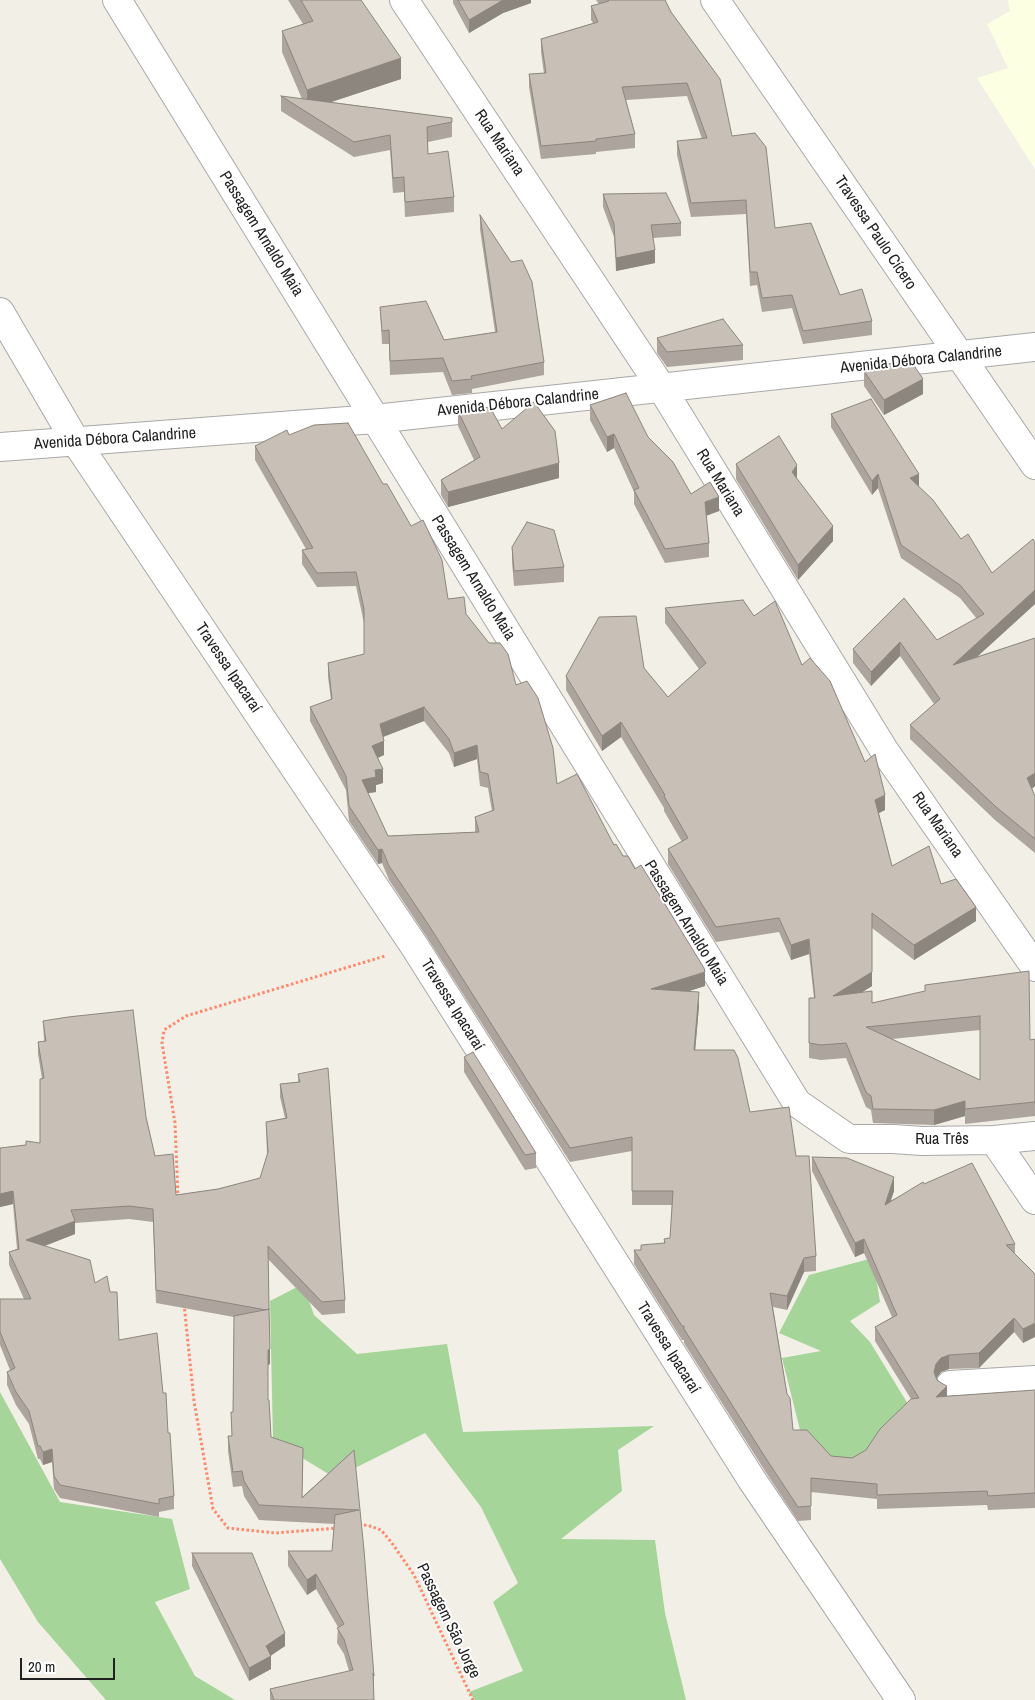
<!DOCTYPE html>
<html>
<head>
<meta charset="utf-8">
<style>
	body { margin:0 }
	#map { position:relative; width:1035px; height:1700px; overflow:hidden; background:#f2efe7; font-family:"Archivo Narrow",sans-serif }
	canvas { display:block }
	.scale { position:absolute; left:20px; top:1658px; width:95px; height:22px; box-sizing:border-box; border:2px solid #212121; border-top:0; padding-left:6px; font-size:15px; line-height:18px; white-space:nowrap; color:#212121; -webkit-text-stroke:4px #fff; paint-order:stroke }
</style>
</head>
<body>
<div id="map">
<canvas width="1035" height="1700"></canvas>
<div class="scale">20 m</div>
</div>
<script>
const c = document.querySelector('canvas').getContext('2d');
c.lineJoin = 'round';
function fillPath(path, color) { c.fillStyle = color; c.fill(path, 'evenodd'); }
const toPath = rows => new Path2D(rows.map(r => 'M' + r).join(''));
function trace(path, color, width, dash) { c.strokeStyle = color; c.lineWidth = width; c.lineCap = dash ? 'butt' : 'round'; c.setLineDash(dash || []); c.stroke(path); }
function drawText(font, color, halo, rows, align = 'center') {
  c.font = font + ' "Archivo Narrow",sans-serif'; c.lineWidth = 4; c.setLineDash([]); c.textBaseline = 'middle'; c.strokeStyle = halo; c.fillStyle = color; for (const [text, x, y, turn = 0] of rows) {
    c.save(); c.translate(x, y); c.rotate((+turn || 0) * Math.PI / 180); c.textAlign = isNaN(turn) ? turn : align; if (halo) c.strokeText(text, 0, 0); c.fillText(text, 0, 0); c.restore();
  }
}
const education = toPath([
	[1008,0,1035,0,1035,169,977,78,1008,68,987,24,1010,11]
]);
const forest = toPath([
	[873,1258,880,1302,850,1321,870,1342,911,1409,841,1477,802,1438,782,1358,821,1351,779,1333,809,1275],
	[303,1284,314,1315,357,1354,447,1344,463,1432,654,1426,618,1450,622,1491,561,1539,655,1540,665,1613,686,1700,475,1700,469,1692,523,1671,493,1602,518,1583,481,1507,425,1433,335,1478,273,1440,270,1301],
	[0,1392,60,1502,172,1519,190,1589,155,1602,195,1676,235,1700,106,1700,38,1622,0,1559]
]);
const path = toPath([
	[178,1198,175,1123,162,1043,164,1030,186,1016,385,956],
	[184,1304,194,1401,213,1509,228,1528,275,1533,338,1528],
	[359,1526,367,1525,381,1530,392,1543,414,1575,473,1700]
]);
const minor = toPath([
	[117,0,797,1103,849,1139,893,1139,922,1141,994,1140,1035,1136],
	[404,0,661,387,884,750,1035,967],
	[715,0,1035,465],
	[0,312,76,442,415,947,752,1480,901,1700],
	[0,447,375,419,1035,347],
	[994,1140,1035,1200],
	[950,1385,1035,1380]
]);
const wall = toPath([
	[288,0,361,0,401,79,331,102,452,118,452,137,428,142,428,154,454,197,454,212,405,217,404,192,393,193,390,150,354,157,281,111,281,96,302,99,282,52,282,31,303,24],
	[453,0,531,0,531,3,503,13,469,33,453,3],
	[596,0,665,0,732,136,775,228,840,295,872,321,872,335,803,344,792,308,762,312,757,285,750,286,746,214,691,217,677,155,677,141,702,139,687,96,626,100,635,134,635,148,596,152,596,154,541,159,529,87,529,74,544,74,541,52,541,39,593,23,591,20,591,6,599,4],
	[603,194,681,223,681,236,653,238,655,263,616,271,614,237,603,207],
	[480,215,544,362,544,375,472,389,472,393,452,395,443,372,390,375,389,344,382,344,380,307,444,340,495,332,480,229],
	[657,338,743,345,743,360,667,367,657,353],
	[864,371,923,394,884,415,864,386],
	[590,405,648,437,691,494,719,511,706,516,709,543,709,557,665,563,634,504,634,492,614,448,607,452,590,420],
	[458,411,502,429,559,478,448,507,441,495,441,480,474,460,458,426],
	[831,414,919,487,961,539,992,573,1035,542,1035,604,976,657,1035,638,1035,786,1032,789,1035,796,1035,853,995,820,910,739,910,725,934,704,900,656,871,686,853,663,853,649,904,598,937,640,977,619,960,598,901,558,878,488,872,495,831,427],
	[289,435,448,599,466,614,516,685,557,784,614,845,635,869,705,986,689,991,699,1006,695,1050,750,1112,796,1156,816,1256,816,1271,804,1272,787,1310,773,1307,793,1430,831,1456,852,1458,866,1450,911,1399,875,1341,875,1327,892,1317,864,1253,855,1257,812,1171,812,1157,894,1191,890,1201,924,1184,1015,1244,1015,1254,1035,1274,1023,1343,1014,1332,979,1368,949,1369,941,1372,937,1378,947,1396,1035,1390,1035,1508,988,1510,987,1505,877,1509,877,1499,811,1492,811,1520,798,1521,765,1471,684,1343,684,1340,682,1340,634,1264,634,1250,641,1250,664,1243,664,1239,670,1238,672,1205,632,1205,632,1151,570,1162,428,939,389,880,382,863,378,864,349,821,346,790,310,721,310,707,331,700,328,677,328,663,364,654,364,623,356,586,317,587,302,564,302,550,306,549,255,460,255,446],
	[424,721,449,753,454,767,477,759,480,786,488,788,492,811,475,817,475,832,388,836,368,793,376,792,376,785,383,783,378,758,384,755,383,737],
	[736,464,797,479,833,541,798,580,736,479],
	[512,547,564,567,564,582,514,586,512,562],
	[665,608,754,616,802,665,885,810,879,813,892,866,941,884,976,921,914,960,872,928,872,986,862,992,872,1003,925,991,925,985,1030,1040,1035,1039,1035,1116,965,1124,965,1116,934,1125,873,1123,871,1110,866,1107,846,1058,821,1060,809,1058,809,1043,814,998,809,954,791,960,779,932,716,942,668,864,668,849,682,842,664,811,664,808,621,737,602,751,566,690,566,676,644,668,668,697,699,669,665,623],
	[980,1030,980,1080,892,1039],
	[43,1021,146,1117,155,1156,176,1195,218,1189,260,1178,267,1155,266,1122,285,1118,280,1097,280,1084,298,1082,298,1074,345,1300,345,1313,322,1315,268,1259,270,1364,268,1365,268,1400,271,1437,303,1463,302,1497,354,1450,374,1676,374,1700,270,1700,270,1689,349,1671,344,1654,337,1643,338,1627,316,1589,307,1595,288,1566,288,1551,332,1551,335,1524,259,1520,244,1496,242,1486,233,1487,228,1451,228,1436,232,1436,231,1412,233,1412,234,1317,156,1303,153,1222,129,1219,75,1223,75,1234,45,1246,95,1283,119,1340,168,1433,174,1496,174,1509,159,1512,159,1517,60,1498,54,1489,52,1462,43,1465,40,1459,38,1459,29,1424,16,1405,7,1385,7,1372,10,1370,0,1345,0,1299,24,1299,9,1265,9,1252,17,1249,13,1204,0,1207,0,1148,40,1143,42,1079,38,1054,38,1042,44,1041],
	[464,1057,536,1153,536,1168,525,1170,464,1072],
	[192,1553,285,1646,271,1655,271,1669,249,1681,192,1566]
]);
const shadedWall = toPath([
	[503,0,531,0,531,3,503,13,469,33,469,20],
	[401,58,401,79,307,110,307,90],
	[655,250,655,263,616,271,616,258],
	[923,379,923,394,884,415,884,400],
	[614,434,614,448,607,452,607,437],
	[559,463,559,478,448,507,448,492],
	[797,465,797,480,792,472],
	[878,474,878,488,872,495,872,481],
	[919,474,919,488,910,478],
	[719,497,719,511,705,516,705,502],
	[833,526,833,541,798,580,798,565],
	[1035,590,1035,604,953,679,953,665],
	[900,642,900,656,871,686,871,672],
	[424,707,424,721,380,738,380,724],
	[621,722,621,737,602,751,602,736],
	[384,741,384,755,372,760,372,746],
	[477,745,477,759,454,767,454,753],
	[383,769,383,783,376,785,376,792,362,794,362,780,375,770],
	[1035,773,1035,786,1027,792,1027,778],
	[885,795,885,810,875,815,875,800],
	[382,849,382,863,378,864,378,850],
	[976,907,976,921,914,960,914,945],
	[872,928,872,986,833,1011,833,996],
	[809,939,809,954,791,960,791,945],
	[705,972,705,986,651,1003,651,989],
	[699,992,699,1006,694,1064,694,1050],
	[965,1101,965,1116,934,1125,934,1110],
	[894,1177,894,1191,885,1219,885,1205],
	[13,1191,13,1204,0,1207,0,1194],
	[75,1221,75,1234,26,1253,26,1240],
	[864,1239,864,1253,855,1257,855,1243],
	[804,1258,804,1272,787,1310,787,1296],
	[1014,1318,1014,1332,979,1368,979,1353],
	[1035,1323,1035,1337,1023,1343,1023,1329],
	[270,1349,270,1364,268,1365,268,1350],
	[949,1355,949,1369,941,1372,936,1378,934,1372,936,1364,941,1358],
	[947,1386,947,1400,936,1397],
	[52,1449,52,1462,43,1465,43,1452],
	[316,1574,316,1589,307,1595,307,1580],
	[285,1633,285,1646,269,1657,271,1656,271,1669,249,1681,249,1668,266,1646]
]);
const building = toPath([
	[301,0,361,0,401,58,307,90,282,31,313,21,301,0],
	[458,0,503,0,469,20,458,0],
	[608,0,665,0,671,12,720,79,732,136,755,133,766,147,775,228,811,223,840,295,862,289,872,321,803,331,792,295,762,298,757,272,750,272,746,200,691,203,677,141,707,138,687,83,622,87,635,134,596,139,596,141,541,146,529,74,546,73,541,39,598,22,591,6,609,1,608,0],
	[281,96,452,118,452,122,427,127,428,154,448,151,454,197,405,202,404,177,393,178,390,135,354,142,281,96],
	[666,193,681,223,651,225,655,250,616,258,614,224,603,194,666,193],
	[480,215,511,262,522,260,532,282,544,362,471,376,472,379,452,381,443,358,390,361,389,330,382,331,380,307,426,301,444,340,497,332,480,215],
	[723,319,743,345,667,352,657,338,723,319],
	[911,361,923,379,884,400,864,371,869,366,911,361],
	[626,393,648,437,673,462,691,494,710,482,719,497,705,502,709,543,665,549,634,490,639,488,614,434,607,437,590,405,626,393],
	[871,399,919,474,910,478,933,500,961,539,968,534,992,573,1033,539,1035,542,1035,590,953,665,1035,638,1035,773,1027,778,1035,796,1035,839,995,806,910,725,940,699,900,642,871,672,853,649,904,598,937,640,984,614,960,585,901,545,878,474,872,481,831,414,871,399],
	[534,402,555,431,559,463,448,492,441,480,480,457,458,411,490,407,502,429,534,402],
	[348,423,383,484,387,484,411,526,423,520,442,560,448,599,464,597,466,614,489,643,500,643,508,654,516,685,527,681,538,698,553,748,557,784,577,774,614,845,616,844,623,856,628,856,635,869,641,865,704,968,705,972,651,989,699,992,694,1050,734,1050,738,1058,750,1112,789,1107,796,1156,809,1156,816,1256,804,1258,787,1296,770,1293,787,1394,790,1398,793,1430,807,1430,831,1456,852,1458,866,1450,880,1429,911,1399,919,1398,875,1327,897,1315,864,1239,855,1243,812,1157,847,1158,894,1177,885,1205,923,1182,924,1184,972,1163,1015,1244,1006,1245,1035,1274,1035,1323,1023,1329,1014,1318,979,1353,949,1355,941,1358,936,1364,934,1372,937,1380,943,1384,947,1386,936,1397,1035,1390,1035,1493,988,1496,987,1491,877,1495,877,1484,811,1478,811,1506,798,1507,765,1457,684,1329,684,1326,682,1326,634,1250,641,1250,641,1245,665,1243,664,1239,670,1238,673,1191,632,1191,632,1137,570,1148,428,924,389,866,382,849,378,850,349,806,346,776,310,707,332,699,328,663,364,654,364,609,356,572,317,573,302,550,313,548,255,446,287,430,289,435,314,425,348,423],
	[424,707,449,739,454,753,477,745,480,772,488,774,494,810,475,817,479,832,388,836,362,780,376,777,375,770,383,769,372,746,384,741,380,724,424,707],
	[779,436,797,465,792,472,833,526,798,565,736,464,779,436],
	[527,522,554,530,564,567,514,571,512,547,527,522],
	[743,600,754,616,775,601,802,665,810,658,830,681,865,762,875,754,885,795,875,800,892,866,929,846,941,884,956,879,976,907,914,945,872,913,872,972,833,996,872,991,872,1003,925,991,925,985,1029,971,1030,1040,1035,1039,1035,1102,965,1109,965,1101,934,1110,873,1109,871,1096,866,1092,846,1043,821,1045,809,1043,809,998,815,998,809,939,791,945,779,918,716,927,668,849,688,838,664,796,665,795,621,722,602,736,566,676,599,617,636,616,644,668,668,697,706,663,665,608,743,600],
	[980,1016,980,1080,866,1027,980,1016],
	[133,1010,146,1117,155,1156,173,1154,176,1195,218,1189,260,1178,268,1152,266,1122,287,1118,280,1084,300,1082,298,1074,328,1068,345,1300,322,1302,268,1246,269,1309,266,1310,156,1290,153,1209,129,1206,71,1210,75,1221,26,1240,90,1260,95,1283,107,1276,110,1292,117,1292,119,1340,157,1333,163,1393,166,1393,168,1433,170,1433,174,1496,159,1499,159,1504,60,1485,54,1476,52,1449,43,1452,40,1446,38,1446,29,1411,16,1392,7,1372,15,1368,0,1332,0,1299,31,1299,9,1252,19,1249,13,1191,0,1194,0,1148,26,1145,26,1141,40,1143,40,1079,44,1078,38,1042,46,1041,43,1021,68,1017,133,1010],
	[473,1052,536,1153,525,1155,464,1057,473,1052],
	[269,1309,270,1349,268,1350,268,1400,269,1400,271,1437,303,1448,302,1498,354,1450,364,1550,374,1676,373,1673,374,1700,274,1700,270,1689,353,1670,344,1639,337,1628,344,1624,316,1574,307,1580,288,1551,332,1551,335,1515,359,1510,259,1505,244,1481,242,1471,233,1472,228,1436,232,1436,231,1412,233,1412,234,1316,269,1309],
	[192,1553,252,1553,285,1633,266,1646,271,1656,249,1668,192,1553]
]);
const streetNames = [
	["Rua Mariana",499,143,56],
	["Travessa Paulo Cícero",875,233,56],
	["Passagem Arnaldo Maia",261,234,58],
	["Avenida Débora Calandrine",921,360,-6],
	["Avenida Débora Calandrine",518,403,-6],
	["Avenida Débora Calandrine",115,439,-4],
	["Rua Mariana",720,483,58],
	["Passagem Arnaldo Maia",473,578,58],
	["Travessa Ipacaraí",228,668,56],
	["Rua Mariana",937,825,55],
	["Passagem Arnaldo Maia",686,923,58],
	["Travessa Ipacaraí",452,1005,58],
	["Rua Três",942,1140],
	["Travessa Ipacaraí",668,1348,58],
	["Passagem São Jorge",448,1621,64]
];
fillPath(education, '#fdffe3');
fillPath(forest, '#a5d598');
trace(minor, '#a8a8a8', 30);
trace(path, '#ff886b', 3, [2.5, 2.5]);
trace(minor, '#fff', 28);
fillPath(wall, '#aca49d');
fillPath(shadedWall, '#8c867f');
fillPath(building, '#c8bfb6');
trace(building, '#8c867f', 1);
drawText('16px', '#212121', '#fff', streetNames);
</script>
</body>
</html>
